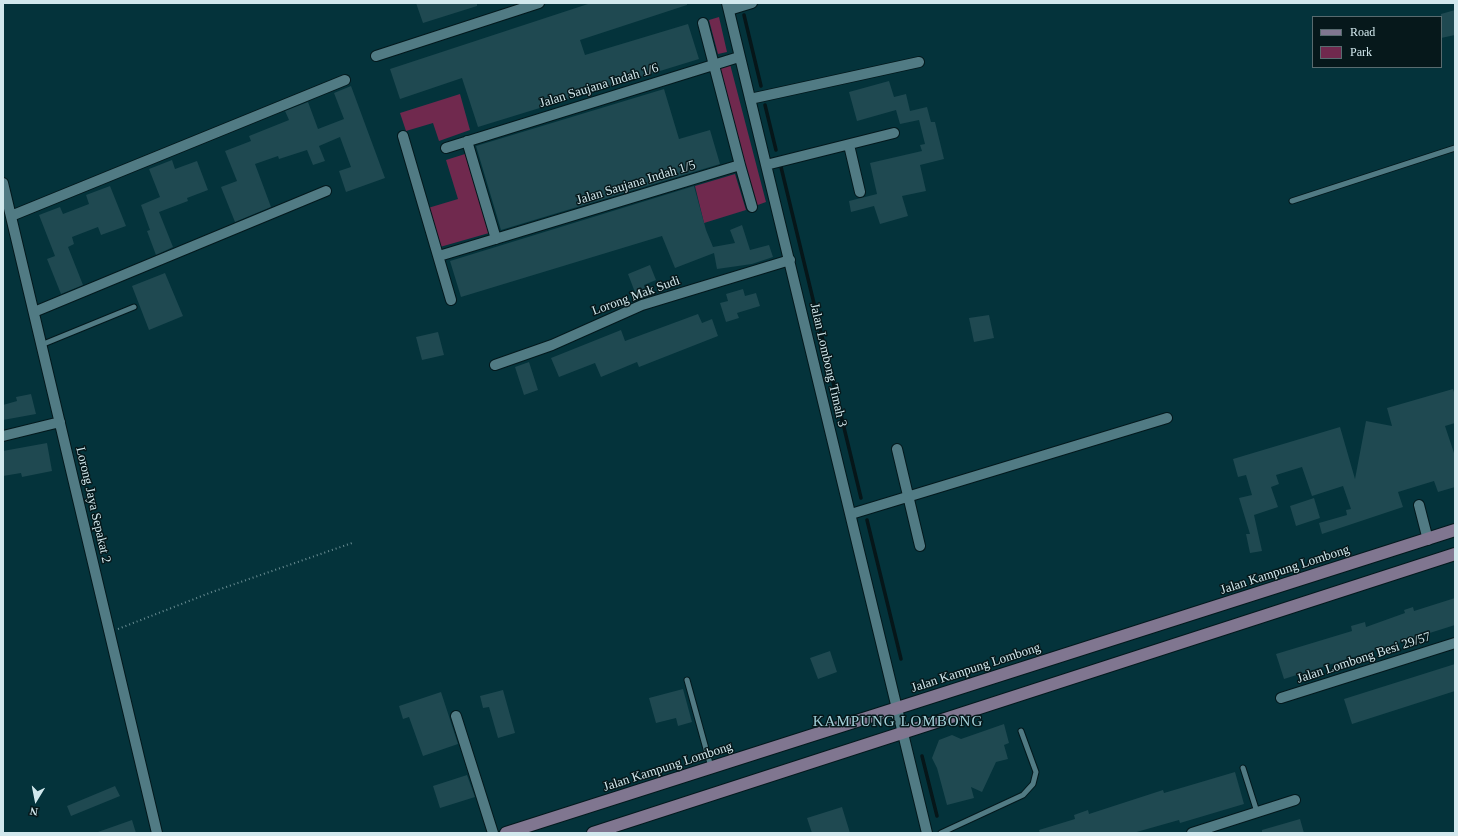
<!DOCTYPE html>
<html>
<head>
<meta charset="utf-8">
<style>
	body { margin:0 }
	#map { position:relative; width:1458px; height:836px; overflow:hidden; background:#04333b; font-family:"Times New Roman",serif }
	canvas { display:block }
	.frame { position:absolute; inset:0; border:4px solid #d2e8ed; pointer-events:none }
	.legend { position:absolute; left:1312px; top:16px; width:130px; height:52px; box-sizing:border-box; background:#06181b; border:1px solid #586b6f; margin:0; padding:5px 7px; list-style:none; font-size:12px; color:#d2e8ed }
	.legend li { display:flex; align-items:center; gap:8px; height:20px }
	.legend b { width:20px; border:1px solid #586b6f }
	.north { position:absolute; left:16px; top:780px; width:40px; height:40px; -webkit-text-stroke:3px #06181b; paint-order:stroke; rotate:190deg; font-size:11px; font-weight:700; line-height:16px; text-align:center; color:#d2e8ed }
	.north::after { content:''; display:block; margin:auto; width:14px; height:18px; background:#d2e8ed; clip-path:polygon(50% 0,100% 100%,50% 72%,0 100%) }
</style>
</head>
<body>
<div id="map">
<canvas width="1458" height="836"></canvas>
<div class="frame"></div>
<ul class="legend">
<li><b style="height:5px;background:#807690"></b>Road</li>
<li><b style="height:11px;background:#70294e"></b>Park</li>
</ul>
<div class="north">N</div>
</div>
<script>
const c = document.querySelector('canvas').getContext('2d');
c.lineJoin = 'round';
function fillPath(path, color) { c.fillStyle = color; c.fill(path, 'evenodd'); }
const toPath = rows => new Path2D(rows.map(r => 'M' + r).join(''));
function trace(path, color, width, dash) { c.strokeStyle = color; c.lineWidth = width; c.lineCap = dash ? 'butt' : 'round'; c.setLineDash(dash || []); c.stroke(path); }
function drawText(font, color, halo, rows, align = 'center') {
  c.font = font + ' "Times New Roman",serif'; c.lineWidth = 3; c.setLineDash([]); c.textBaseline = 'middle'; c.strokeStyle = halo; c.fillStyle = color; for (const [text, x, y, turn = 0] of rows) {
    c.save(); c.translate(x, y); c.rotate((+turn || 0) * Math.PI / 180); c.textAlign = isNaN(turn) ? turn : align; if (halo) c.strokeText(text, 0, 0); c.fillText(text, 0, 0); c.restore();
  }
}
const green = toPath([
	[719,17,727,52,718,54,709,20],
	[730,64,766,202,755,206,720,67],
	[460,94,470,130,439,141,433,123,406,131,400,113],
	[465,154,489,233,440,247,428,208,458,199,446,160],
	[735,174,746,210,704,223,695,186]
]);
const stream = toPath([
	[744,15,761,86],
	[765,105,776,150],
	[781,167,861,498],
	[867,520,901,659],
	[922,756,937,816]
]);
const building = toPath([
	[416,3,477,3,477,6,423,23],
	[591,3,687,3,687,5,580,40,585,55,688,24,699,59,478,127,462,78,400,99,390,69],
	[1455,10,1455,35,1441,38,1441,14],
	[889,81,894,97,906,94,910,111,927,107,931,122,935,122,944,159,920,165,926,191,902,196,908,216,880,224,874,206,851,212,849,201,877,194,870,163,922,151,920,145,925,144,919,120,900,124,896,110,857,121,849,92],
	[351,86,385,178,346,192,339,171,351,167,340,137,319,146,325,161,313,165,307,150,279,159,278,156,255,164,271,207,235,222,221,187,237,181,225,151,251,141,249,136,289,120,285,111,308,102,318,129,344,119,334,93],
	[664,89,679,139,710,130,720,164,501,230,476,146],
	[172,160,175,169,197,161,208,190,187,198,188,201,159,212,173,247,156,255,147,231,150,230,141,205,160,197,149,169],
	[110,186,126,226,101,235,98,227,72,237,74,244,68,247,83,285,61,294,47,259,55,256,39,215,60,207,63,214,89,204,86,195],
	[694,186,706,230,713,247,735,243,730,230,742,225,750,250,769,245,773,257,752,264,717,269,714,253,675,268,662,236,461,297,450,261],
	[650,265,656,280,644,285,646,291,636,295,628,274],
	[165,273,183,316,149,330,132,286],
	[743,289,745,296,756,293,760,306,737,313,739,318,726,322,720,303,728,301,726,294],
	[698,314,702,323,712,319,718,336,639,367,637,362,601,377,595,363,559,377,551,358,621,330,625,341],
	[989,315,994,338,974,342,969,318],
	[438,332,444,355,422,360,416,337],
	[529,362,538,390,524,395,515,367],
	[1453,389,1455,395,1455,423,1445,426,1455,456,1455,487,1438,492,1434,481,1398,492,1403,507,1322,534,1319,523,1347,515,1346,510,1351,509,1343,486,1312,496,1302,467,1276,475,1279,484,1271,487,1278,507,1254,515,1262,551,1250,553,1246,534,1250,534,1239,498,1252,495,1246,475,1238,477,1233,459,1340,427,1355,479,1366,421,1392,426,1387,408],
	[31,394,36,414,3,420,3,405,17,401,16,397],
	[47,443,52,471,22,477,21,473,3,476,3,451],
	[1314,498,1320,518,1296,526,1290,506],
	[1455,598,1455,625,1284,679,1276,654,1352,631,1351,626,1365,622,1366,627,1405,613,1404,610,1413,607,1414,611],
	[830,651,837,672,818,679,810,658],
	[1455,664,1455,691,1352,724,1344,699],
	[683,689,692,722,678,726,676,718,656,723,649,698],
	[503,690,515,733,498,738,489,707,483,708,480,696],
	[441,692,458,744,423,756,409,717,403,719,399,706],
	[1004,724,1009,743,1004,745,1008,759,996,762,982,792,971,787,974,798,947,805,937,768,932,758,939,740,952,735,961,739],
	[1235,772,1244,804,1180,823,1179,820,1133,833,1040,833,1039,830,1075,819,1074,815,1088,810,1089,814,1163,790,1164,793],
	[467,775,475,797,440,808,433,786],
	[115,786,120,796,71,816,67,806],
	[842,807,850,833,812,833,807,818],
	[1300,819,1304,833,1262,833,1262,830],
	[132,820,136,833,98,833,98,832]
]);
const path = toPath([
	[118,629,212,592,352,543]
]);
const lane = toPath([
	[1292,201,1455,148],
	[41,345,134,307],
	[687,680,711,767],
	[1243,768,1257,812],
	[941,833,1023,795,1033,784,1036,772,1021,731]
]);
const street = toPath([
	[727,3,927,833],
	[729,10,752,3],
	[376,56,539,3],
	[750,99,919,62],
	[403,136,451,300],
	[467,141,496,239],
	[849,145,860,192],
	[446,148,739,57],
	[740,165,752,207],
	[766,165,894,133],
	[3,183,157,833],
	[11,216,345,80],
	[439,256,740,165,703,23],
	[34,312,326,191],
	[495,365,552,345,642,305,790,260],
	[3,436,60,422],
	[897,449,920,546],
	[1419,505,1428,540],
	[851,514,1167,418],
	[1281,698,1455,643],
	[456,716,493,833],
	[1192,833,1295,800]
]);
const secondary = toPath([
	[506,833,1455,530],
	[593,833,1455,554]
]);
const streetNames = [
	["Jalan Saujana Indah 1/6",599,86,-17],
	["Jalan Saujana Indah 1/5",636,183,-17],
	["Lorong Mak Sudi",636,296,-20],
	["Jalan Lombong Timah 3",828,365,77],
	["Lorong Jaya Sepakat 2",93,505,77],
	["Jalan Kampung Lombong",1285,570,-18],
	["Jalan Lombong Besi 29/57",1364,658,-18],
	["Jalan Kampung Lombong",976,668,-18],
	["Jalan Kampung Lombong",668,767,-18]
];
const quarterNames = [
	["KAMPUNG LOMBONG",898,722]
];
fillPath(green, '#70294e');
trace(stream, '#061619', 3.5);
fillPath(building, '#1f4951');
trace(lane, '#03181c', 7);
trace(street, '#03181c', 12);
trace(secondary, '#03181c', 14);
trace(path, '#6b8e94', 2, [1, 3]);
trace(lane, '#517b84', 5);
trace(street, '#517b84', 10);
trace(secondary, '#807690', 12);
drawText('13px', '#d2e8ed', '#06181b', streetNames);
c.letterSpacing = '1px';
drawText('15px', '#a3d0d9', '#06181b', quarterNames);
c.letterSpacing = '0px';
</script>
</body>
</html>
